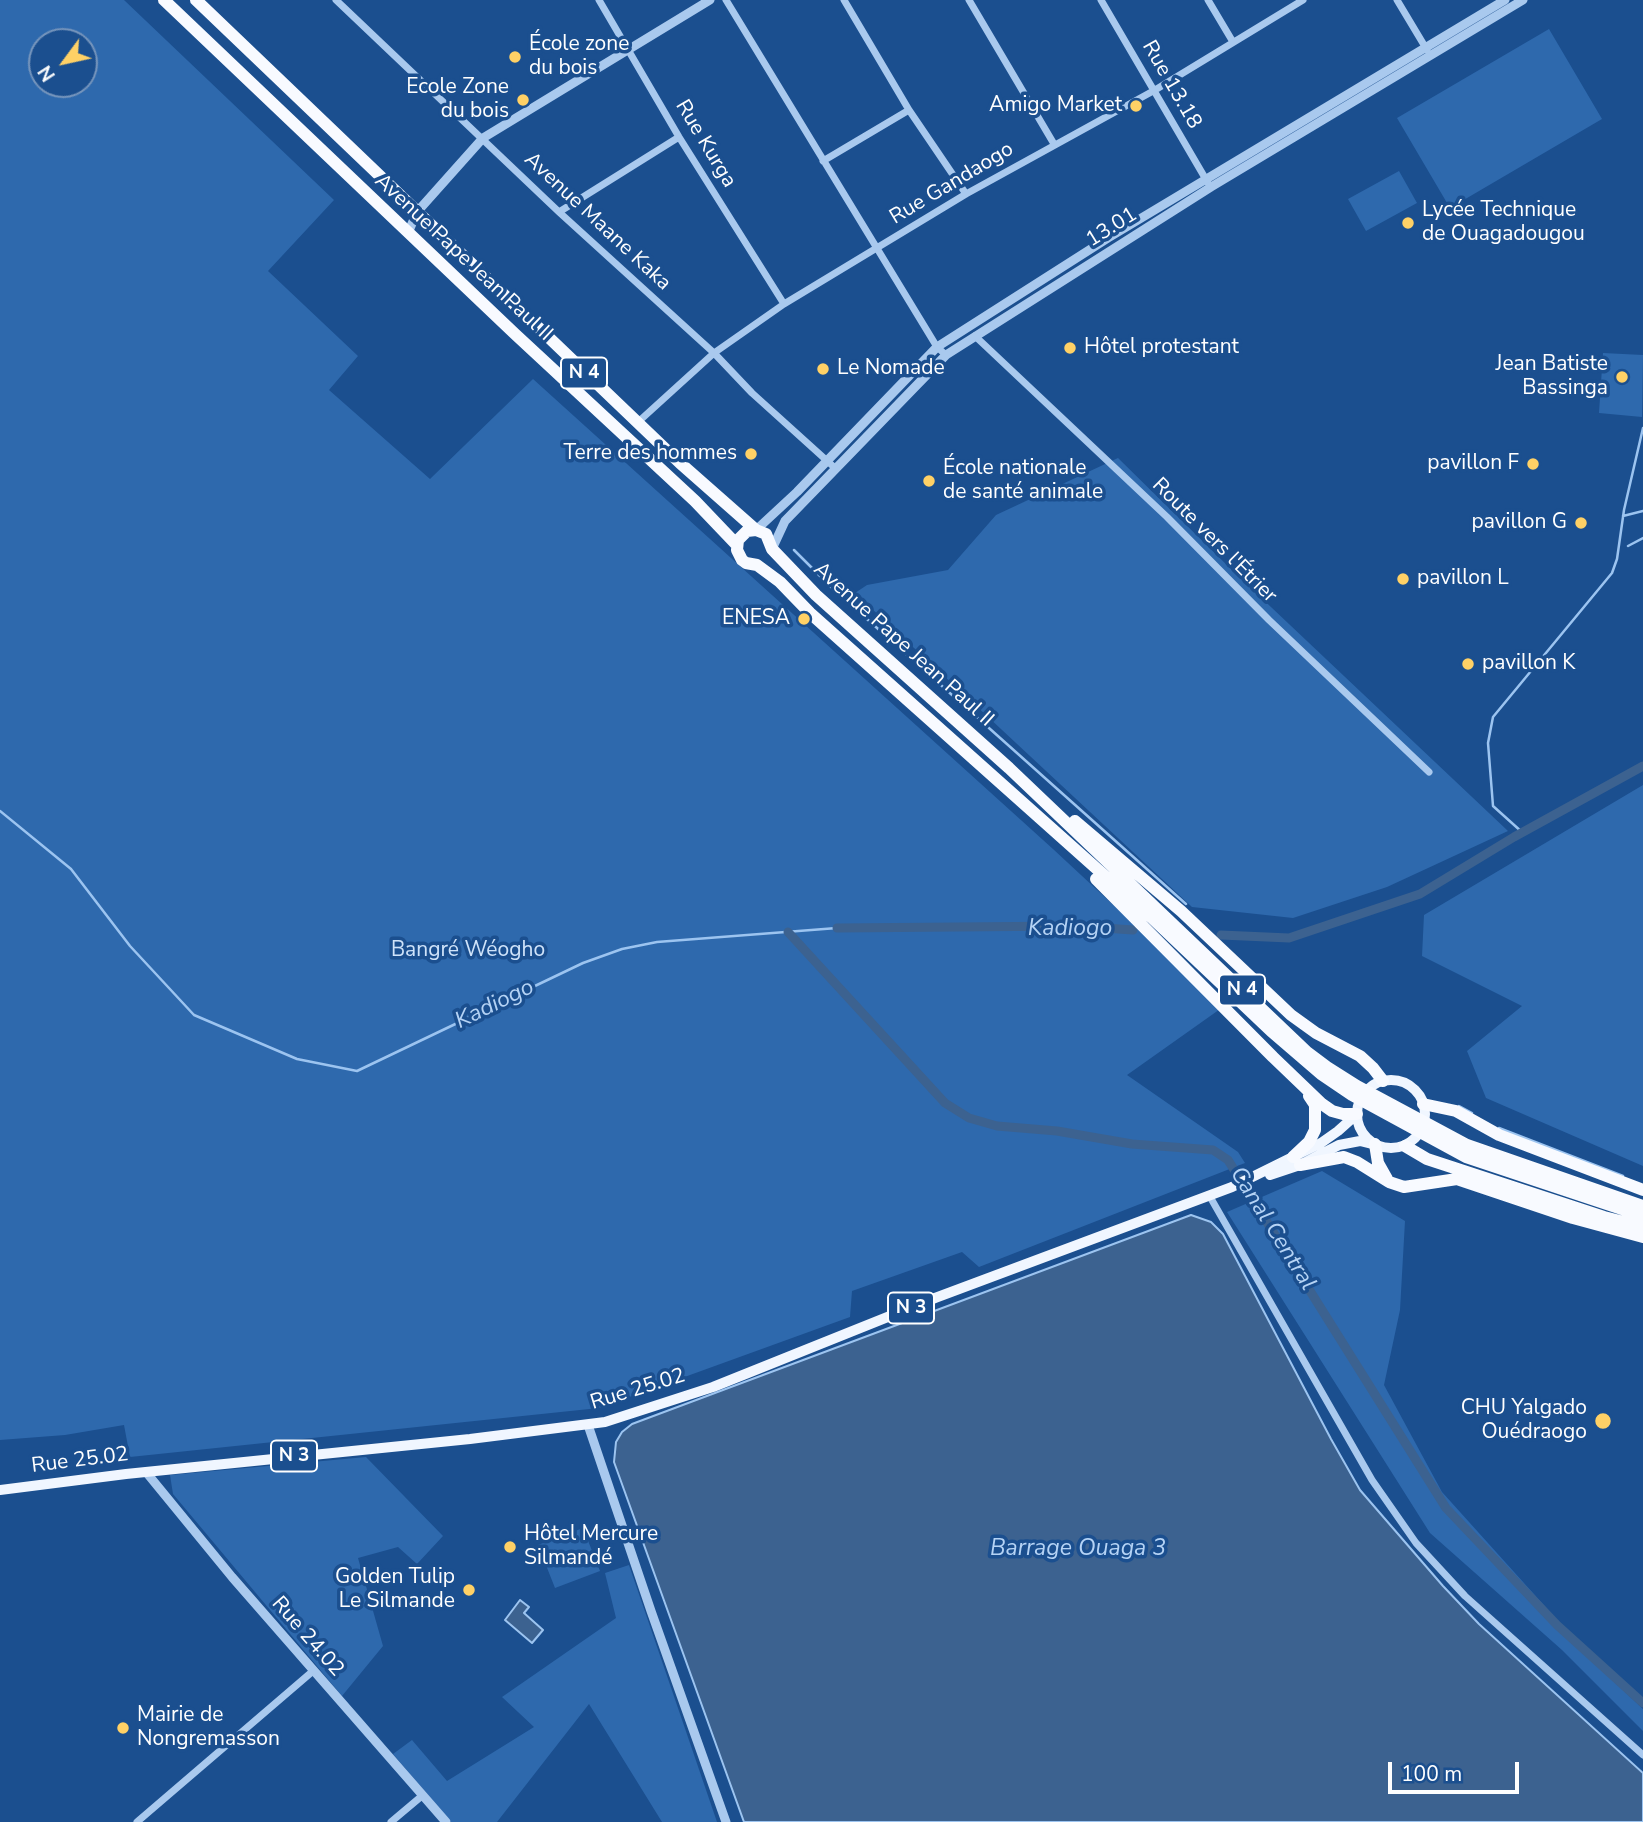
<!DOCTYPE html>
<html>
<head>
<meta charset="utf-8">
<style>
	body { margin:0 }
	#map { position:relative; width:1643px; height:1822px; overflow:hidden; background:#1b4f8f; font-family:"Nunito Sans",sans-serif }
	canvas { display:block }
	.north { position:absolute; left:28px; top:28px; width:70px; height:70px; box-sizing:border-box; background:#1b4f8f; border:2px solid #7695bc; border-radius:50%; rotate:237deg; font-size:19px; font-weight:700; line-height:28px; text-align:center; color:#fff }
	.north::after { content:''; display:block; margin:auto; width:24px; height:32px; background:#ffd166; clip-path:polygon(50% 0,100% 100%,50% 72%,0 100%) }
	.scale { position:absolute; left:1388px; top:1762px; width:131px; height:32px; box-sizing:border-box; border:4px solid #fff; border-top:0; padding-left:9px; font-size:21px; line-height:24px; white-space:nowrap; color:#fff; -webkit-text-stroke:5px #1b4f8f; paint-order:stroke }
</style>
</head>
<body>
<div id="map">
<canvas width="1643" height="1822"></canvas>
<div class="north">N</div>
<div class="scale">100 m</div>
</div>
<script>
const c = document.querySelector('canvas').getContext('2d');
c.lineJoin = 'round';
function fillPath(path, color) { c.fillStyle = color; c.fill(path, 'evenodd'); }
const toPath = rows => new Path2D(rows.map(r => 'M' + r).join(''));
function trace(path, color, width, dash) { c.strokeStyle = color; c.lineWidth = width; c.lineCap = dash ? 'butt' : 'round'; c.setLineDash(dash || []); c.stroke(path); }
function drawText(font, color, halo, rows, align = 'center') {
  c.font = font + ' "Nunito Sans",sans-serif'; c.lineWidth = 7; c.setLineDash([]); c.textBaseline = 'middle'; c.strokeStyle = halo; c.fillStyle = color; for (const [text, x, y, turn = 0] of rows) {
    c.save(); c.translate(x, y); c.rotate((+turn || 0) * Math.PI / 180); c.textAlign = isNaN(turn) ? turn : align; if (halo) c.strokeText(text, 0, 0); c.fillText(text, 0, 0); c.restore();
  }
}
const green = toPath([
	[0,0,124,0,334,200,268,271,358,356,329,390,430,479,533,379,1053,849,1223,1007,1127,1075,1238,1152,1245,1163,979,1267,962,1252,852,1291,850,1317,599,1408,130,1457,124,1425,65,1435,0,1440],
	[42,42,84,42,84,84,42,84],
	[1549,29,1602,119,1450,208,1397,118],
	[1399,171,1417,203,1366,231,1348,199],
	[1603,353,1643,355,1642,417,1599,413],
	[1118,458,1235,573,1508,831,1387,887,1293,918,1192,907,855,593,867,585,948,570,996,515],
	[1643,785,1643,1166,1486,1098,1467,1051,1522,1006,1422,956,1424,915],
	[1322,1171,1405,1221,1400,1310,1384,1385,1442,1492,1605,1673,1643,1709,1643,1731,1562,1650,1430,1533,1227,1212],
	[366,1457,443,1536,417,1564,398,1547,358,1558,383,1646,342,1696,173,1494,170,1475],
	[583,1528,600,1571,555,1588,538,1545],
	[629,1565,717,1822,662,1822,589,1704,497,1822,451,1822,393,1754,412,1740,447,1781,534,1727,502,1697,616,1618,605,1573]
]);
const water = toPath([
	[1191,1215,1211,1222,1223,1234,1331,1439,1360,1490,1443,1586,1479,1624,1643,1773,1643,1822,744,1822,614,1462,616,1442,622,1432,632,1424,1191,1215],
	[520,1600,529,1607,524,1613,543,1630,532,1643,505,1620,520,1600]
]);
const stream = toPath([
	[1623,516,1643,511],
	[1628,546,1643,538],
	[794,550,830,586,1186,904],
	[0,811,71,869,130,946,194,1015,297,1059,357,1071,583,963,622,949,657,942,837,928],
	[1523,833,1493,806,1488,743,1493,717,1612,573,1617,559,1624,510,1643,428],
	[1459,1106,1472,1113],
	[1499,1128,1623,1176]
]);
const canal = toPath([
	[837,928,1075,926,1133,930],
	[788,932,945,1103,969,1118,997,1126,1057,1131,1132,1144,1213,1150,1228,1160,1446,1508,1557,1625,1643,1703],
	[1221,935,1289,938,1420,894,1514,837,1643,766]
]);
const minor = toPath([
	[336,0,559,212,714,353,752,393,835,468],
	[599,0,679,137,784,304],
	[726,0,937,347,946,355],
	[844,0,909,110,966,194],
	[969,0,1054,144],
	[1101,0,1208,183],
	[1208,0,1233,42],
	[1397,0,1427,50],
	[823,161,909,110],
	[559,212,679,137],
	[975,336,1167,517,1269,620,1429,772],
	[637,423,714,353,784,304,966,194,1155,90,1303,0],
	[1209,1195,1372,1480,1416,1543,1465,1596,1643,1755],
	[137,1822,313,1671],
	[391,1822,423,1795]
]);
const tertiary = toPath([
	[408,233,417,212,483,138,710,0],
	[756,530,797,492,937,347,1108,238,1505,0],
	[772,549,785,521,946,355,1211,187,1523,0],
	[588,1425,651,1611,726,1822],
	[146,1472,232,1577,446,1822]
]);
const primary = toPath([
	'1357 1114a34 34 0 1 1 68 0a34 34 0 1 1-68 0Z',
	[1270,1175,1300,1165,1339,1145,1360,1141,1372,1144],
	[0,1490,126,1474,470,1439,605,1422,713,1387,935,1298,1232,1187,1321,1143,1338,1131,1357,1114]
]);
const trunk = toPath([
	[164,0,515,334,695,501,736,544],
	[196,0,680,463,756,530,766,534,772,549,816,595,1009,768,1307,1052,1327,1067,1357,1086,1467,1145,1643,1206],
	[756,530,747,531,738,540,737,550,742,560,746,563,757,565,780,582,810,613,1152,918,1271,1031,1321,1074,1352,1095,1466,1157,1643,1216],
	[1075,821,1181,911,1291,1015,1316,1033,1360,1056,1373,1068,1383,1081],
	[1096,879,1273,1057,1322,1104,1332,1111,1343,1114,1357,1114],
	[1423,1104,1456,1111,1499,1135,1643,1190],
	[1375,1144,1378,1163,1387,1179],
	[1405,1146,1427,1159,1604,1217,1643,1227],
	[1293,1157,1309,1142,1315,1130,1315,1105,1309,1096],
	[1300,1165,1344,1157,1357,1162,1389,1182,1404,1187,1457,1179,1573,1218,1643,1237]
]);
const markers = [
	[515,57,7,"#ffd166"],
	[523,100,7,"#ffd166"],
	[1136,106,7,"#ffd166"],
	[1408,223,7,"#ffd166"],
	[1070,348,7,"#ffd166"],
	[823,369,7,"#ffd166"],
	[1622,377,7,"#ffd166"],
	[751,454,7,"#ffd166"],
	[1533,464,7,"#ffd166"],
	[929,481,7,"#ffd166"],
	[1581,523,7,"#ffd166"],
	[1403,579,7,"#ffd166"],
	[804,619,7,"#ffd166"],
	[1468,664,7,"#ffd166"],
	[1603,1421,9,"#ffd166"],
	[510,1547,7,"#ffd166"],
	[469,1590,7,"#ffd166"],
	[123,1728,7,"#ffd166"]
];
const shields = [
	[584,373,46],
	[1242,990,46],
	[911,1308,46],
	[294,1456,46]
];
const shieldNames = [
	["N 4",584,373],
	["N 4",1242,990],
	["N 3",911,1308],
	["N 3",294,1456]
];
const poiNames = [
	["École zone",529,45],
	["du bois",529,69],
	["Ecole Zone",509,88,"right"],
	["du bois",509,112,"right"],
	["Amigo Market",1122,106,"right"],
	["Lycée Technique",1422,211],
	["de Ouagadougou",1422,235],
	["Hôtel protestant",1084,348],
	["Jean Batiste",1608,365,"right"],
	["Bassinga",1608,389,"right"],
	["Le Nomade",837,369],
	["Terre des hommes",737,454,"right"],
	["pavillon F",1519,464,"right"],
	["École nationale",943,469],
	["de santé animale",943,493],
	["pavillon G",1567,523,"right"],
	["pavillon L",1417,579],
	["ENESA",790,619,"right"],
	["pavillon K",1482,664],
	["CHU Yalgado",1587,1409,"right"],
	["Ouédraogo",1587,1433,"right"],
	["Hôtel Mercure",524,1535],
	["Silmandé",524,1559],
	["Golden Tulip",455,1578,"right"],
	["Le Silmande",455,1602,"right"],
	["Mairie de",137,1716],
	["Nongremasson",137,1740]
];
const streetNames = [
	["Rue 13.18",1171,85,60],
	["Rue Kurga",705,144,59],
	["Rue Gandaogo",952,184,-31],
	["Avenue Maane Kaka",597,222,43],
	["13.01",1112,228,-32],
	["Avenue Pape Jean Paul II",463,258,43],
	["Route vers l'Étrier",1214,541,45],
	["Avenue Pape Jean Paul II",903,645,42],
	["Rue 25.02",638,1390,-17],
	["Rue 25.02",80,1461,-7],
	["Rue 24.02",307,1637,49]
];
const parkNames = [
	["Bangré Wéogho",468,951]
];
const waterNames = [
	["Kadiogo",1070,929],
	["Kadiogo",495,1005,-26],
	["Canal Central",1272,1229,58],
	["Barrage Ouaga 3",1078,1549]
];
fillPath(green, '#2e69ad');
fillPath(water, '#3c6290');
trace(water, '#9cc4f0', 2);
trace(stream, '#9cc4f0', 2.5);
trace(canal, '#3c6290', 9);
trace(minor, '#a9c9ee', 7);
trace(tertiary, '#a9c9ee', 9);
trace(primary, '#f0f6ff', 10);
trace(trunk, '#f8faff', 12);
for (const [x, y, r, color] of markers) { const dot = new Path2D(); dot.arc(x, y, r, 0, 2 * Math.PI); c.fillStyle = color; c.fill(dot); trace(dot, '#1b4f8f', 2.5); }
for (const [x, y, w] of shields) { const box = new Path2D(); box.roundRect(x - w / 2, y - 15.5, w, 31, 5); c.fillStyle = '#1b4f8f'; c.fill(box); trace(box, '#fff', 2); }
drawText('bold 19px', '#fff', null, shieldNames);
drawText('21px', '#fff', '#1b4f8f', poiNames, 'left');
drawText('21px', '#fff', '#1b4f8f', streetNames);
drawText('21px', '#cfe3fa', '#1b4f8f', parkNames);
drawText('italic 23px', '#b5d3f5', '#1b4f8f', waterNames);
</script>
</body>
</html>
